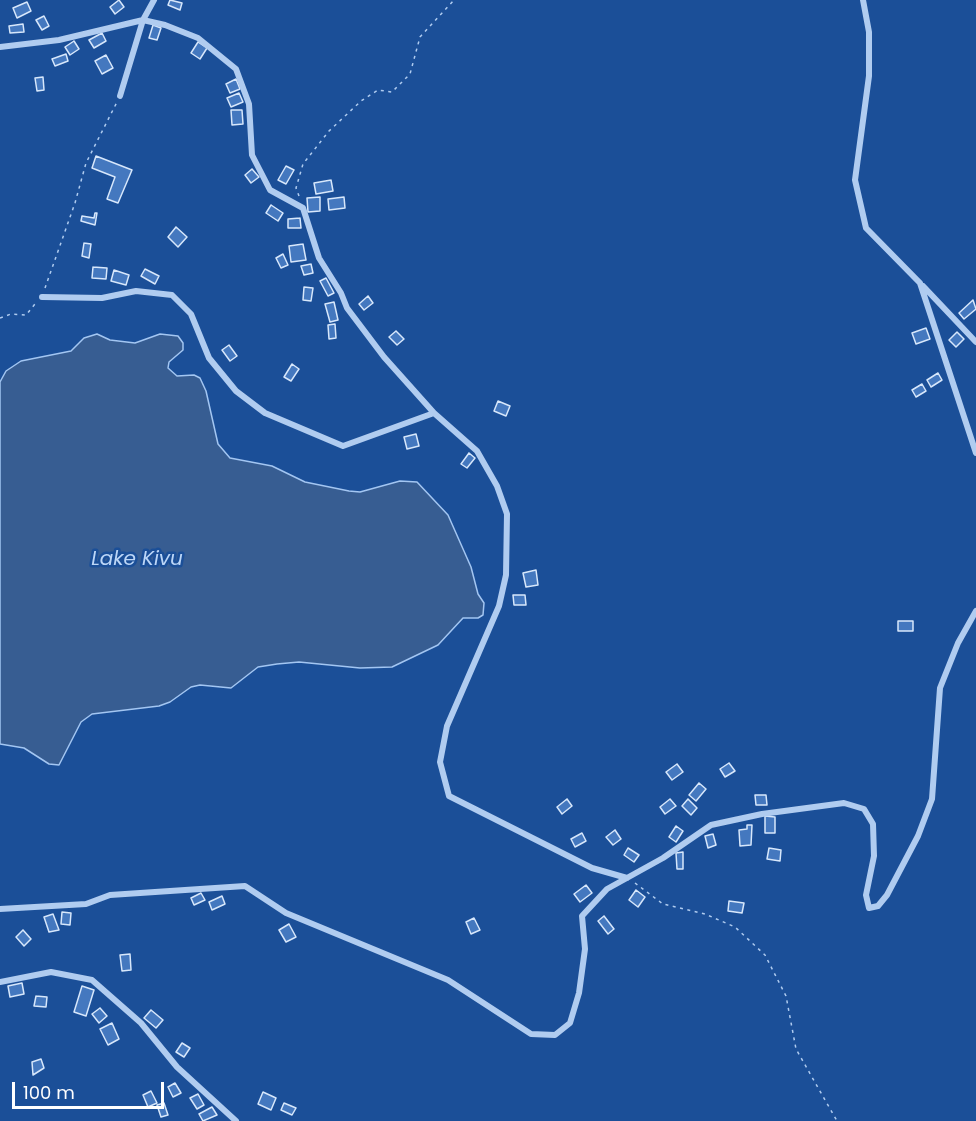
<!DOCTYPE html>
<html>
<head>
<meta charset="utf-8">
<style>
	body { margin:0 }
	#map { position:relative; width:976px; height:1121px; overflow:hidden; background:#1b4f98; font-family:Poppins,sans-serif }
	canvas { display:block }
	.scale { position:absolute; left:12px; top:1082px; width:152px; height:27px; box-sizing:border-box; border:3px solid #fff; border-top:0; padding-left:8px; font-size:18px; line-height:21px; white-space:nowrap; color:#fff; -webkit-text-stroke:4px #1b4f98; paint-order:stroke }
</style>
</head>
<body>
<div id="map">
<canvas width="976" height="1121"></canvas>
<div class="scale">100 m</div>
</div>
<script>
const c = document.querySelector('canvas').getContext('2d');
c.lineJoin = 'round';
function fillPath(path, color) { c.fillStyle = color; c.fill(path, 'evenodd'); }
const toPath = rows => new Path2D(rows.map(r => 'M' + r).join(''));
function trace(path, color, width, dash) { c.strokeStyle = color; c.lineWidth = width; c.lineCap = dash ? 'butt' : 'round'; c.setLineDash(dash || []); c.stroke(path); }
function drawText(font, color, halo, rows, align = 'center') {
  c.font = font + ' Poppins,sans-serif'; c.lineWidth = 5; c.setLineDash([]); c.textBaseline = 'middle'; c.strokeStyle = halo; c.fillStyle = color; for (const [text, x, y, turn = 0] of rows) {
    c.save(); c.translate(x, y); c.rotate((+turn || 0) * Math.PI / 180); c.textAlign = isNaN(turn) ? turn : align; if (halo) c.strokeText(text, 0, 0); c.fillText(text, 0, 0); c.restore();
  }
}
const water = toPath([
	[97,334,110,340,135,343,160,334,178,336,183,343,183,350,169,362,168,368,177,376,194,375,200,378,206,391,218,444,230,458,272,466,305,482,349,491,360,492,400,481,417,482,448,515,471,567,478,594,484,603,483,615,478,618,463,618,438,645,392,667,360,668,299,662,277,664,258,667,231,688,200,685,191,687,170,702,159,706,92,714,81,722,59,765,49,764,24,748,0,744,0,382,6,371,21,361,71,351,84,338,97,334]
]);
const building = toPath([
	[119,0,124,7,115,14,110,7,119,0],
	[170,0,182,3,180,10,168,5,170,0],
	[27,2,31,11,17,18,13,8,27,2],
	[44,16,49,26,42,30,36,20,44,16],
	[23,24,24,32,10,33,9,26,23,24],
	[153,25,161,28,157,40,149,38,153,25],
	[102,33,106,41,94,48,89,40,102,33],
	[74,41,79,49,70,55,65,47,74,41],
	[198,42,207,48,200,59,191,53,198,42],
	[66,54,68,61,55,66,52,59,66,54],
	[106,55,113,68,102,74,95,61,106,55],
	[43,77,44,90,37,91,35,78,43,77],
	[236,79,240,89,230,93,226,84,236,79],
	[239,93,243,102,231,107,227,98,239,93],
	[231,110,242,110,243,124,232,125,231,110],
	[96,156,132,170,118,203,107,199,115,177,92,168,96,156],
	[286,166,294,170,286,184,278,180,286,166],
	[252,169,259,177,251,183,245,175,252,169],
	[331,180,333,191,316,194,314,183,331,180],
	[320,197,320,211,308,212,307,198,320,197],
	[344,197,345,208,329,210,328,199,344,197],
	[271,205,283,213,278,221,266,213,271,205],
	[95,213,97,213,95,225,81,221,82,216,94,218,95,213],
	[300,218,301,228,288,228,288,219,300,218],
	[176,227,187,237,178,247,168,237,176,227],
	[84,243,91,244,89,258,82,256,84,243],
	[303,244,306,260,291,262,289,246,303,244],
	[283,254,288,265,281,268,276,258,283,254],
	[311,264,313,273,304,275,301,266,311,264],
	[93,267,107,268,106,279,92,278,93,267],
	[145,269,159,276,155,284,141,276,145,269],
	[114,270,129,275,126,285,111,281,114,270],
	[326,278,334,293,328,296,320,281,326,278],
	[304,287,313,288,311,301,303,300,304,287],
	[368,296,373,303,364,310,359,304,368,296],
	[973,300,976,309,964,319,959,313,973,300],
	[334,302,338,320,330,322,325,304,334,302],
	[335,324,336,338,329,339,328,325,335,324],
	[926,328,930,339,916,344,912,333,926,328],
	[396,331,404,339,397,345,389,337,396,331],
	[957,332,964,339,956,347,949,340,957,332],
	[229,345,237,356,230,361,222,350,229,345],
	[292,364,299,369,291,381,284,377,292,364],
	[938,373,942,380,931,387,927,380,938,373],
	[922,384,926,391,916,397,912,390,922,384],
	[498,401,510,406,506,416,494,411,498,401],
	[416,434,419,446,407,449,404,437,416,434],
	[469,453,475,458,467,468,461,464,469,453],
	[536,570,538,585,526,587,523,573,536,570],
	[513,595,525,595,526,605,514,605,513,595],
	[898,621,913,621,913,631,898,631,898,621],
	[729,763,735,771,725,777,720,769,729,763],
	[677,764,683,772,672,780,666,772,677,764],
	[699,783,706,789,696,801,689,795,699,783],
	[755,795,766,795,767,805,756,805,755,795],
	[567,799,572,806,562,814,557,807,567,799],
	[670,799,676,806,665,814,660,807,670,799],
	[688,799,697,808,691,815,682,806,688,799],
	[765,816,775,817,775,833,765,833,765,816],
	[747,825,752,825,751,845,740,846,739,830,747,829,747,825],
	[676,826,683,831,676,842,669,837,676,826],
	[615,830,621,839,613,845,606,837,615,830],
	[582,833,586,841,575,847,571,839,582,833],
	[713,834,716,845,708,848,705,836,713,834],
	[628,848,639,855,634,862,624,855,628,848],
	[769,848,781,850,780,861,767,859,769,848],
	[683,852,683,869,677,869,676,853,683,852],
	[586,885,592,893,580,902,574,894,586,885],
	[636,890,645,897,638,907,629,900,636,890],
	[201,893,205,900,194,905,191,898,201,893],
	[222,896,225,904,212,910,209,902,222,896],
	[729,901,744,903,742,913,728,911,729,901],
	[62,912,71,913,70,925,61,924,62,912],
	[53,914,59,930,49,932,44,917,53,914],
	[604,916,614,929,608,934,598,921,604,916],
	[474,918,480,930,471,934,466,922,474,918],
	[289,924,296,937,286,942,279,930,289,924],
	[23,930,31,939,24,946,16,937,23,930],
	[130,954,131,970,122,971,120,955,130,954],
	[22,983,24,994,10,997,8,986,22,983],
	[82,986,94,990,86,1016,74,1012,82,986],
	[36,996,47,997,46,1007,34,1006,36,996],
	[100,1008,107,1016,99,1023,92,1014,100,1008],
	[151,1010,163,1020,156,1028,144,1018,151,1010],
	[112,1023,119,1039,108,1045,100,1029,112,1023],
	[182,1043,190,1048,184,1057,176,1052,182,1043],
	[41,1059,44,1068,33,1075,32,1062,41,1059],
	[175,1083,181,1093,173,1097,168,1087,175,1083],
	[151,1091,157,1103,148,1107,143,1095,151,1091],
	[263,1092,276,1098,271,1110,258,1104,263,1092],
	[198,1094,204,1105,197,1109,190,1098,198,1094],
	[164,1103,168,1115,161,1117,157,1105,164,1103],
	[284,1103,296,1108,292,1115,281,1110,284,1103],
	[212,1107,217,1115,203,1121,199,1114,212,1107]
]);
const path = toPath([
	[299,196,296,188,303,164,329,131,361,101,378,90,392,92,410,74,420,37,454,0],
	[45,288,75,203,86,163,117,102],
	[0,318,11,314,26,315,35,304],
	[635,883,663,904,705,914,735,927,765,955,786,996,796,1049,837,1121]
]);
const minor = toPath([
	[863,0,869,32,869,76,855,180,866,228,920,283,976,453],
	[0,47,59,40,143,20,165,25,198,38,236,69,249,104,252,155,270,190,303,208,319,258,341,293,347,308,384,357,434,413,477,451,497,486,507,514,506,575,499,606,447,726,440,762,449,796,592,868,627,878],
	[120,96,143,20,154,0],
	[923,286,976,342],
	[42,297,102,298,136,291,172,295,191,314,209,358,236,391,265,413,343,446,434,413],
	[0,909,86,904,110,895,245,886,286,913,448,980,531,1034,555,1035,570,1023,579,993,585,949,582,916,607,889,663,858,711,825,762,814,844,803,864,809,873,824,874,856,866,895,869,908,878,906,887,895,918,836,932,799,940,688,958,643,976,611],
	[0,982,51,972,92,980,141,1023,177,1067,236,1121]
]);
const waterNames = [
	["Lake Kivu",137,560]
];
fillPath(water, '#375d92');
trace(water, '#a3c6f2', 1.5);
fillPath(building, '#4478bf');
trace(building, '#d7e7fb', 1.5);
trace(path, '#b0ccf0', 1.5, [3, 4.5]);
trace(minor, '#b0ccf0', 6);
drawText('italic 20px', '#bcd6f7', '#1b4f98', waterNames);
</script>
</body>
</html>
